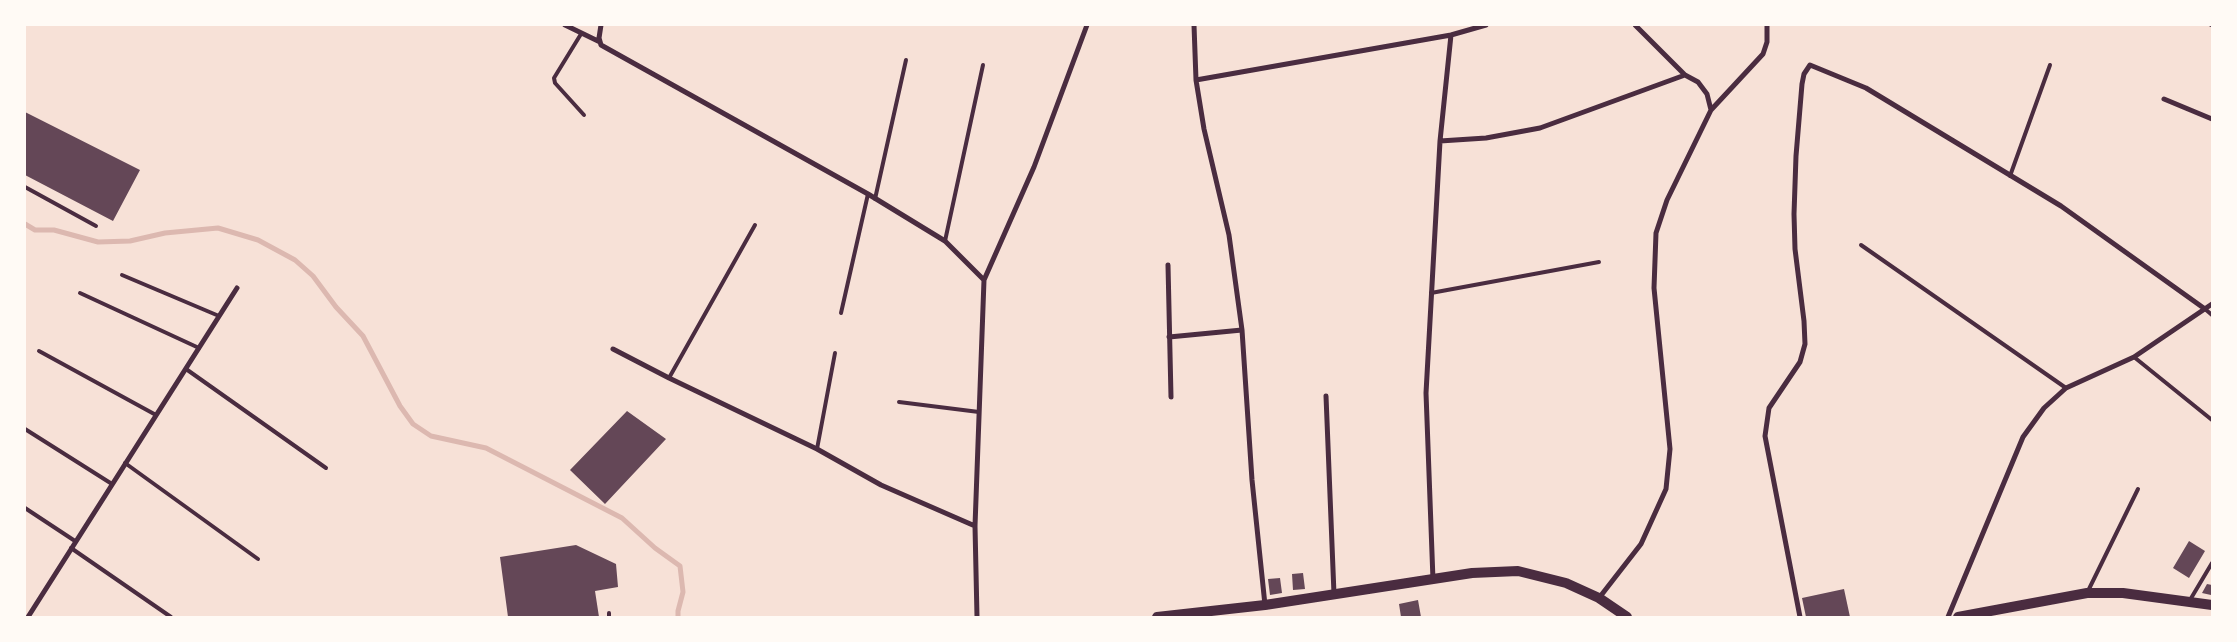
<!DOCTYPE html>
<html>
<head>
<meta charset="utf-8">
<style>
	body { margin:0 }
	#map { position:relative; width:2237px; height:642px; overflow:hidden; background:#f7e1d7; font-family:"Fira Sans Condensed",sans-serif }
	canvas { display:block }
	.frame { position:absolute; inset:0; border:26px solid #fffaf5; pointer-events:none }
</style>
</head>
<body>
<div id="map">
<canvas width="2237" height="642"></canvas>
<div class="frame"></div>
</div>
<script>
const c = document.querySelector('canvas').getContext('2d');
c.lineJoin = 'round';
const toPath = rows => new Path2D(rows.map(r => 'M' + r).join(''));
function trace(path, color, width, dash) { c.strokeStyle = color; c.lineWidth = width; c.lineCap = dash ? 'butt' : 'round'; c.setLineDash(dash || []); c.stroke(path); }
function fillPath(path, color) { c.fillStyle = color; c.fill(path, 'evenodd'); }
const stream = toPath([
	[25,224,35,230,54,230,98,242,130,241,165,233,218,228,258,240,295,260,313,276,336,307,363,336,400,406,413,424,431,436,486,448,622,518,655,548,680,566,683,592,678,611,678,617]
]);
const building = toPath([
	[25,112,140,170,113,221,25,175],
	[627,411,666,439,605,504,570,470],
	[2189,541,2205,551,2189,578,2173,568],
	[576,545,616,564,618,587,595,591,599,617,508,617,500,557],
	[1303,573,1305,589,1293,590,1292,574],
	[1280,578,1282,593,1270,595,1268,579],
	[2207,584,2212,585,2211,595,2202,593],
	[1844,589,1850,617,1806,617,1802,598],
	[1418,600,1421,617,1401,617,1399,604]
]);
const service = toPath([
	[2211,25,2212,25],
	[581,34,554,78,555,83,584,115],
	[2010,176,2050,65],
	[25,187,96,226],
	[875,199,906,60],
	[945,241,983,65],
	[1861,245,2066,388],
	[122,275,219,316],
	[80,293,199,348],
	[1431,293,1599,262],
	[2205,309,2212,315],
	[841,313,868,194],
	[39,351,156,415],
	[2134,357,2212,420],
	[186,369,326,468],
	[669,378,755,225],
	[899,402,979,412],
	[25,429,112,484],
	[817,449,835,353],
	[125,463,258,559],
	[25,508,75,541],
	[71,548,171,617],
	[2088,591,2138,489],
	[2190,600,2212,563],
	[609,613,609,617]
]);
const minor = toPath([
	[565,25,600,42],
	[601,25,599,38,601,45,868,194,945,241,984,280,975,526,977,617],
	[1194,25,1196,80,1204,129,1229,235,1242,330,1252,480,1265,605],
	[1196,80,1451,35,1486,25],
	[2164,99,2212,119],
	[1711,110,1763,54,1767,42,1767,25],
	[1440,141,1486,138,1540,128,1685,75],
	[1168,265,1171,397],
	[984,280,1034,167,1087,25],
	[1169,337,1242,330],
	[613,349,669,378,817,449,881,485,975,526],
	[1326,396,1334,594],
	[1433,580,1426,393,1440,141,1451,35],
	[1599,598,1641,544,1666,489,1670,449,1654,288,1656,233,1667,200,1711,110,1707,94,1698,82,1685,75,1635,25],
	[28,617,237,288],
	[1800,617,1765,436,1769,408,1800,362,1805,344,1804,321,1795,249,1794,214,1796,156,1802,84,1804,74,1810,65,1866,88,2061,206,2205,309],
	[1948,617,2023,437,2044,408,2066,388,2134,357,2212,304]
]);
const secondary = toPath([
	[1157,617,1265,605,1472,573,1518,571,1566,583,1599,598,1627,617],
	[1958,617,2087,593,2123,593,2212,605]
]);
trace(stream, '#dcb8b0', 5);
fillPath(building, '#644757');
trace(service, '#4a2c40', 4);
trace(minor, '#4a2c40', 5);
trace(secondary, '#4a2c40', 10);
</script>
</body>
</html>
